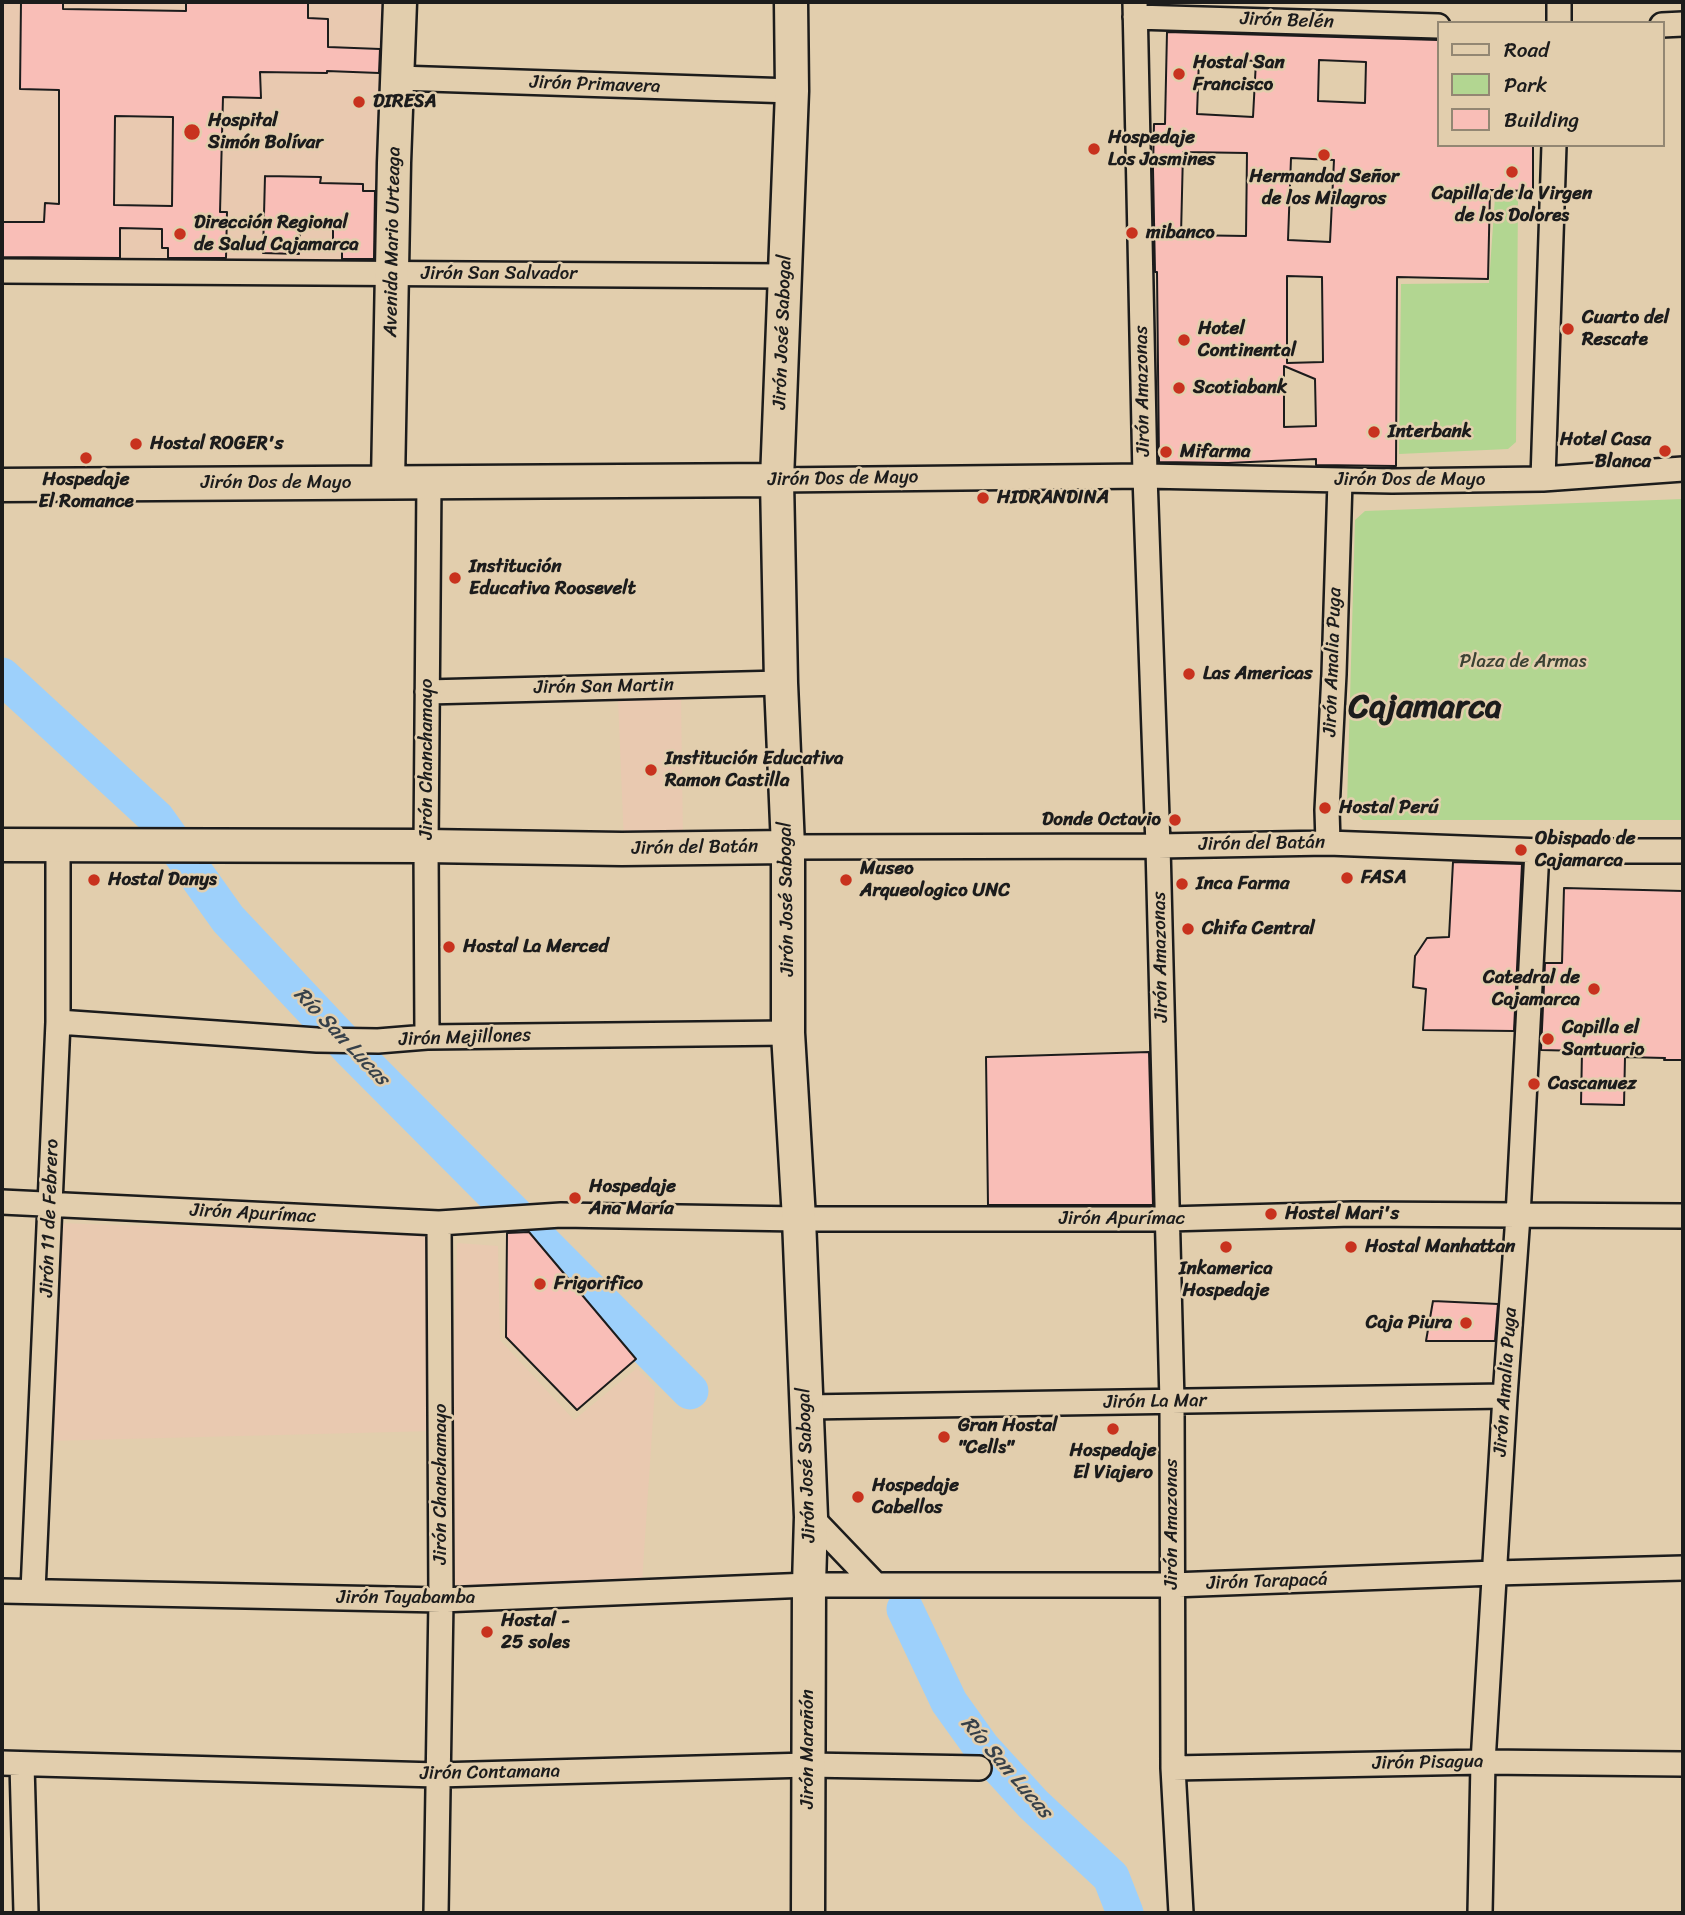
<!DOCTYPE html>
<html>
<head>
<meta charset="utf-8">
<style>
	body { margin:0 }
	#map { position:relative; width:1685px; height:1915px; overflow:hidden; background:#e2cead; font-family:Sriracha,sans-serif }
	canvas { display:block }
	.frame { position:absolute; inset:0; border:4px solid #1c1c1c; pointer-events:none }
	.legend { position:absolute; left:1437px; top:21px; width:228px; height:126px; box-sizing:border-box; background:#e2cead; border:2px solid #938773; margin:0; padding:9px 12px; list-style:none; font-size:21px; color:#1c1c1c }
	.legend li { display:flex; align-items:center; gap:14px; height:35px }
	.legend b { width:35px; border:2px solid #938773 }
</style>
</head>
<body>
<div id="map">
<canvas width="1685" height="1915"></canvas>
<div class="frame"></div>
<ul class="legend">
<li><b style="height:9px;background:#e2cead"></b>Road</li>
<li><b style="height:19px;background:#b2d691"></b>Park</li>
<li><b style="height:19px;background:#f9beb7"></b>Building</li>
</ul>
</div>
<script>
const c = document.querySelector('canvas').getContext('2d');
c.lineJoin = 'round';
function fillPath(path, color) { c.fillStyle = color; c.fill(path, 'evenodd'); }
const toPath = rows => new Path2D(rows.map(r => 'M' + r).join(''));
function trace(path, color, width, dash) { c.strokeStyle = color; c.lineWidth = width; c.lineCap = dash ? 'butt' : 'round'; c.setLineDash(dash || []); c.stroke(path); }
function drawText(font, color, halo, rows, align = 'center') {
  c.font = font + ' Sriracha,sans-serif'; c.lineWidth = 5; c.setLineDash([]); c.textBaseline = 'middle'; c.strokeStyle = halo; c.fillStyle = color; for (const [text, x, y, turn = 0] of rows) {
    c.save(); c.translate(x, y); c.rotate((+turn || 0) * Math.PI / 180); c.textAlign = isNaN(turn) ? turn : align; if (halo) c.strokeText(text, 0, 0); c.fillText(text, 0, 0); c.restore();
  }
}
const built = toPath([
	[2,2,387,2,379,265,2,261],
	[618,699,681,699,683,841,624,843],
	[60,1223,428,1235,432,1431,48,1441],
	[457,1243,498,1246,500,1340,574,1420,637,1368,655,1388,642,1582,447,1588]
]);
const green = toPath([
	[1495,197,1518,197,1516,442,1508,449,1399,454,1401,284,1489,283],
	[1683,499,1683,820,1363,820,1347,806,1355,520,1365,511]
]);
const river = toPath([
	[2,676,156,818,228,919,353,1052,690,1391],
	[905,1609,949,1702,982,1748,1033,1804,1111,1877,1125,1913]
]);
const building = toPath([
	[21,2,63,2,63,9,186,11,186,2,308,2,308,18,328,19,328,47,380,49,379,73,327,71,327,73,260,72,261,98,223,97,220,212,227,212,226,258,168,258,168,248,162,248,162,229,120,228,120,258,2,257,2,222,44,222,45,203,59,204,59,90,20,89,21,2],
	[115,116,173,117,172,206,114,205,115,116],
	[1167,32,1438,40,1438,145,1533,145,1533,191,1490,190,1488,279,1397,277,1396,466,1316,465,1316,459,1228,463,1159,462,1157,272,1155,272,1153,169,1154,124,1165,124,1167,32],
	[1199,58,1256,61,1253,117,1197,114,1199,58],
	[1319,60,1366,62,1365,103,1318,101,1319,60],
	[1183,152,1247,153,1246,236,1181,235,1183,152],
	[1291,158,1334,160,1330,242,1288,240,1291,158],
	[1287,276,1322,277,1323,362,1287,363,1287,276],
	[1284,366,1315,379,1316,426,1284,427,1284,366],
	[265,176,321,177,320,183,363,184,363,191,375,191,374,259,342,259,342,247,333,246,333,229,300,228,299,254,263,253,265,176],
	[1453,862,1522,864,1514,1031,1423,1030,1426,989,1413,987,1415,956,1427,938,1449,937,1453,862],
	[1564,888,1683,891,1683,1060,1664,1060,1665,1058,1625,1057,1624,1105,1581,1104,1582,1051,1541,1050,1545,963,1562,963,1564,888],
	[1149,1052,1153,1205,988,1205,986,1057,1149,1052],
	[529,1232,636,1359,577,1410,506,1337,507,1233,529,1232],
	[1433,1301,1498,1304,1495,1341,1426,1341,1433,1301]
]);
const street = toPath([
	[1135,2,1145,476,1158,846,1172,1402,1173,1768,1181,1913],
	[1135,17,1438,26],
	[1559,23,1559,2],
	[1662,25,1683,24],
	[398,78,792,91],
	[2,271,786,276],
	[1543,479,1554,145],
	[777,480,1145,476,1392,481,1543,479,1683,469],
	[427,692,781,683],
	[1328,843,1327,810,1334,674,1340,481],
	[788,847,1158,846,1328,843,1543,851,1683,851],
	[58,1022,317,1040,378,1041,427,1037,788,1033],
	[427,1037,426,846,429,481],
	[2,1202,439,1223,561,1215,799,1219,1167,1219,1353,1214,1683,1216],
	[806,1407,1505,1396],
	[811,1517,876,1585],
	[2,1591,441,1600,809,1585,1172,1585,1495,1573,1683,1568],
	[33,1591,58,1022,58,845],
	[2,1763,437,1775,808,1765,979,1768],
	[22,1764,26,1913],
	[1173,1768,1483,1762,1683,1764],
	[436,1913,441,1600,439,1223],
	[1480,1913,1483,1762,1505,1396,1518,1216,1537,851]
]);
const secondary = toPath([
	[791,2,792,91,777,480,781,683,788,847,788,1033,799,1219,811,1517,809,1585,808,1913],
	[388,482,394,163,400,2],
	[2,485,777,480],
	[2,845,426,846,622,849,788,847]
]);
const markers = [
	[1179,74,7,"#c8321e"],
	[359,102,7,"#c8321e"],
	[192,132,9,"#c8321e"],
	[1094,149,7,"#c8321e"],
	[1324,155,7,"#c8321e"],
	[1512,172,7,"#c8321e"],
	[1132,233,7,"#c8321e"],
	[180,234,7,"#c8321e"],
	[1568,329,7,"#c8321e"],
	[1184,340,7,"#c8321e"],
	[1179,388,7,"#c8321e"],
	[1374,432,7,"#c8321e"],
	[136,444,7,"#c8321e"],
	[1665,451,7,"#c8321e"],
	[1166,452,7,"#c8321e"],
	[86,458,7,"#c8321e"],
	[983,498,7,"#c8321e"],
	[455,578,7,"#c8321e"],
	[1189,674,7,"#c8321e"],
	[651,770,7,"#c8321e"],
	[1325,808,7,"#c8321e"],
	[1175,820,7,"#c8321e"],
	[1521,850,7,"#c8321e"],
	[1347,878,7,"#c8321e"],
	[94,880,7,"#c8321e"],
	[846,880,7,"#c8321e"],
	[1182,884,7,"#c8321e"],
	[1188,929,7,"#c8321e"],
	[449,947,7,"#c8321e"],
	[1594,989,7,"#c8321e"],
	[1548,1039,7,"#c8321e"],
	[1534,1084,7,"#c8321e"],
	[575,1198,7,"#c8321e"],
	[1271,1214,7,"#c8321e"],
	[1226,1247,7,"#c8321e"],
	[1351,1247,7,"#c8321e"],
	[540,1284,7,"#c8321e"],
	[1466,1323,7,"#c8321e"],
	[1113,1429,7,"#c8321e"],
	[944,1437,7,"#c8321e"],
	[858,1497,7,"#c8321e"],
	[487,1632,7,"#c8321e"]
];
const streetNames = [
	["Jirón Belén",1287,21,2],
	["Jirón Primavera",595,85,2],
	["Avenida Mario Urteaga",393,242,-89],
	["Jirón San Salvador",499,274],
	["Jirón José Sabogal",783,332,-88],
	["Jirón Amazonas",1143,391,-91],
	["Jirón Dos de Mayo",843,479,-1],
	["Jirón Dos de Mayo",1410,480],
	["Jirón Dos de Mayo",276,483],
	["Jirón Amalia Puga",1333,662,-88],
	["Jirón San Martin",604,687,-1],
	["Jirón Chanchamayo",427,759,-90],
	["Jirón del Batán",1262,844,-1],
	["Jirón del Batán",695,848,-1],
	["Jirón José Sabogal",787,899,-91],
	["Jirón Amazonas",1161,957,-91],
	["Jirón Mejillones",465,1038,-2],
	["Jirón Apurímac",253,1214,3],
	["Jirón 11 de Febrero",50,1218,-88],
	["Jirón Apurímac",1122,1219],
	["Jirón Amalia Puga",1506,1382,-86],
	["Jirón La Mar",1155,1402,-1],
	["Jirón José Sabogal",807,1465,-92],
	["Jirón Chanchamayo",441,1484,-90],
	["Jirón Amazonas",1172,1524,-90],
	["Jirón Tarapacá",1267,1582,-2],
	["Jirón Tayabamba",406,1598],
	["Jirón Marañón",808,1749,-90],
	["Jirón Pisagua",1428,1763,-1],
	["Jirón Contamana",490,1773,-1]
];
const poiNames = [
	["Hostal San",1193,63],
	["Francisco",1193,85],
	["DIRESA",373,102],
	["Hospital",208,121],
	["Simón Bolívar",208,143],
	["Hospedaje",1108,138],
	["Los Jasmines",1108,160],
	["Hermandad Señor",1324,177,"center"],
	["de los Milagros",1324,199,"center"],
	["Capilla de la Virgen",1512,194,"center"],
	["de los Dolores",1512,216,"center"],
	["Dirección Regional",194,223],
	["de Salud Cajamarca",194,245],
	["mibanco",1146,233],
	["Cuarto del",1582,318],
	["Rescate",1582,340],
	["Hotel",1198,329],
	["Continental",1198,351],
	["Scotiabank",1193,388],
	["Interbank",1388,432],
	["Hotel Casa",1651,440,"right"],
	["Blanca",1651,462,"right"],
	["Hostal ROGER's",150,444],
	["Mifarma",1180,452],
	["Hospedaje",86,480,"center"],
	["El Romance",86,502,"center"],
	["HIDRANDINA",997,498],
	["Institución",469,567],
	["Educativa Roosevelt",469,589],
	["Las Americas",1203,674],
	["Institución Educativa",665,759],
	["Ramon Castilla",665,781],
	["Hostal Perú",1339,808],
	["Donde Octavio",1161,820,"right"],
	["Obispado de",1535,839],
	["Cajamarca",1535,861],
	["Museo",860,869],
	["Arqueologico UNC",860,891],
	["FASA",1361,878],
	["Hostal Danys",108,880],
	["Inca Farma",1196,884],
	["Chifa Central",1202,929],
	["Hostal La Merced",463,947],
	["Catedral de",1580,978,"right"],
	["Cajamarca",1580,1000,"right"],
	["Capilla el",1562,1028],
	["Santuario",1562,1050],
	["Cascanuez",1548,1084],
	["Hospedaje",589,1187],
	["Ana María",589,1209],
	["Hostel Mari's",1285,1214],
	["Hostal Manhattan",1365,1247],
	["Inkamerica",1226,1269,"center"],
	["Hospedaje",1226,1291,"center"],
	["Frigorifico",554,1284],
	["Caja Piura",1452,1323,"right"],
	["Gran Hostal",958,1426],
	["\"Cells\"",958,1448],
	["Hospedaje",1113,1451,"center"],
	["El Viajero",1113,1473,"center"],
	["Hospedaje",872,1486],
	["Cabellos",872,1508],
	["Hostal -",501,1621],
	["25 soles",501,1643]
];
const parkNames = [
	["Plaza de Armas",1523,662]
];
const waterNames = [
	["Río San Lucas",341,1037,46],
	["Río San Lucas",1006,1768,49]
];
const townNames = [
	["Cajamarca",1425,709]
];
fillPath(built, '#e9c9b0');
fillPath(green, '#b2d691');
trace(river, '#9dd0fb', 37);
fillPath(building, '#f9beb7');
trace(building, '#1c1c1c', 2);
trace(street, '#1c1c1c', 28);
trace(secondary, '#1c1c1c', 37);
trace(street, '#e2cead', 23);
trace(secondary, '#e2cead', 32);
for (const [x, y, r, color] of markers) { const dot = new Path2D(); dot.arc(x, y, r, 0, 2 * Math.PI); c.fillStyle = color; c.fill(dot); trace(dot, '#e2cead', 2.5); }
drawText('19px', '#1c1c1c', '#e2cead', streetNames);
drawText('bold 19px', '#1c1c1c', '#e2cead', poiNames, 'left');
drawText('19px', '#3a4133', '#e2cead', parkNames);
drawText('italic 21px', '#364049', '#e2cead', waterNames);
drawText('bold 33px', '#1c1c1c', '#e2cead', townNames);
</script>
</body>
</html>
